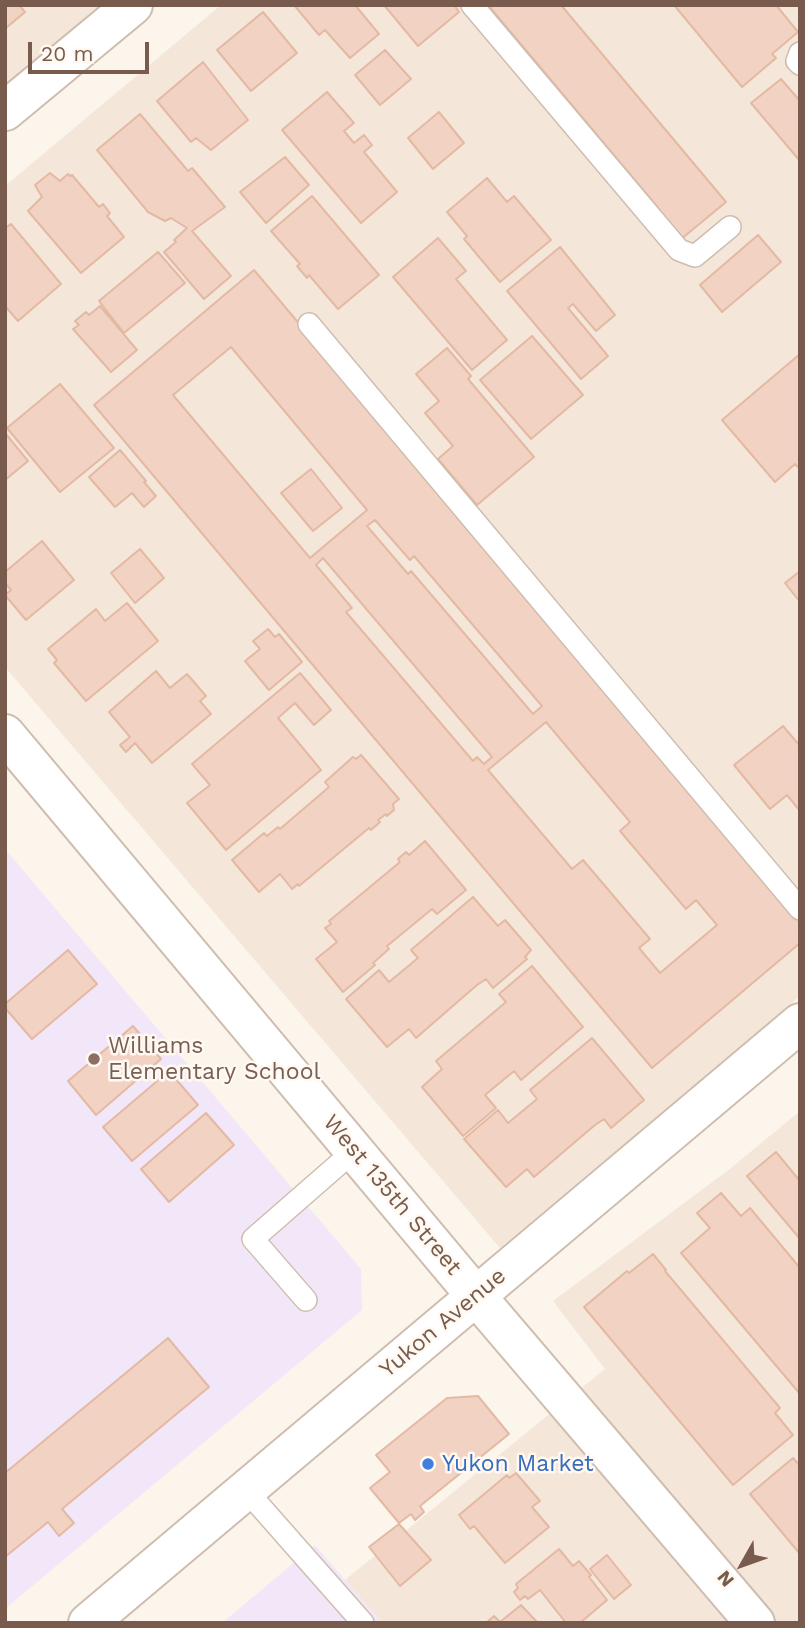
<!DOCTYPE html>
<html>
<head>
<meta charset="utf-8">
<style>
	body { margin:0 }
	#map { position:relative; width:805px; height:1628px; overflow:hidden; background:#fcf5eb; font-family:"Work Sans",sans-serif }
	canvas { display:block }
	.frame { position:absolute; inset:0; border:7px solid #785b4d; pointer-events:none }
	.north { position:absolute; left:707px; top:1530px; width:70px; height:70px; -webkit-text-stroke:5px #fff9f2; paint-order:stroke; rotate:230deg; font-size:19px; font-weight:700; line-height:28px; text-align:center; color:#785b4d }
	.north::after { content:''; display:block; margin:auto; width:24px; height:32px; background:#785b4d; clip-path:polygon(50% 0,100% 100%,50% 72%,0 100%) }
	.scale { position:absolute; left:28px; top:42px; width:121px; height:32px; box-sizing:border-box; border:4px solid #785b4d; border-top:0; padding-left:9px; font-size:21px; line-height:24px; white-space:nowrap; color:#785b4d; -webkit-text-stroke:5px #fff9f2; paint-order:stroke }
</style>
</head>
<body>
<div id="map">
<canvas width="805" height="1628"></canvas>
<div class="frame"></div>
<div class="north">N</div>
<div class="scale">20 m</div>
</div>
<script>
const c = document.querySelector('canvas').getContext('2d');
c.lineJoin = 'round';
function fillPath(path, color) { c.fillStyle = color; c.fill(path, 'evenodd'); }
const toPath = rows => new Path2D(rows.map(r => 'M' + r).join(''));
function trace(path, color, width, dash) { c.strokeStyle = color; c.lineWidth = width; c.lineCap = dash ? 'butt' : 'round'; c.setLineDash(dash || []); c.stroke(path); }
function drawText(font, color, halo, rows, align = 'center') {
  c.font = font + ' "Work Sans",sans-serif'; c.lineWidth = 5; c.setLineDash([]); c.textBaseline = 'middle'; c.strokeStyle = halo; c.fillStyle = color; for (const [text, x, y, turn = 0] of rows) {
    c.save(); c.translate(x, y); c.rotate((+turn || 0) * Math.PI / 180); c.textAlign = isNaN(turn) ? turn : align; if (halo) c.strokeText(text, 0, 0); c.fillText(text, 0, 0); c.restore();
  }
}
const residential = toPath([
	[5,5,100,5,5,85],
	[221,5,800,5,800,996,500,1248,5,667,5,186],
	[800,1111,800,1623,382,1623,345,1580,605,1369,553,1301,731,1168]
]);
const education = toPath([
	[5,849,361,1269,362,1310,5,1609],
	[315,1545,382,1623,222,1623]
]);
const building = toPath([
	[5,5,19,5,25,12,6,28,5,5],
	[294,5,355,5,379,34,350,58,325,30,319,35,294,5],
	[384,5,454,5,459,12,418,46,384,5],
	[488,5,561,5,726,202,680,240,656,212,659,209,488,5],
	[674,5,776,5,798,32,772,54,776,58,742,87,674,5],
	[263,12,297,53,251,91,217,50,263,12],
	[385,50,411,79,380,105,355,75,385,50],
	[203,62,248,120,211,150,196,138,191,142,157,101,203,62],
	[781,79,800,101,800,161,751,103,781,79],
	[327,92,354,123,344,131,354,143,364,135,372,145,364,152,397,192,361,223,282,130,327,92],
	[439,112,464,143,433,169,408,138,439,112],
	[140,114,188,171,192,168,225,207,192,231,231,276,204,299,164,252,176,242,174,240,187,228,171,218,165,221,148,212,97,150,140,114],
	[285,157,309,185,266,223,240,192,285,157],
	[50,173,60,181,68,174,70,176,72,175,99,207,103,204,110,213,107,216,124,237,81,273,28,211,42,197,35,185,50,173],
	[487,178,507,202,514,196,551,240,500,282,464,239,467,236,447,212,487,178],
	[312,196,379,275,338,309,309,275,307,278,297,266,300,264,271,231,312,196],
	[11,224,61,284,18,321,5,306,5,228,11,224],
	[758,235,781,262,722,312,700,285,758,235],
	[438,238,466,271,456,279,507,340,472,370,393,277,438,238],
	[560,247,615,315,596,331,573,304,568,308,608,356,581,379,507,291,560,247],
	[158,252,185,283,124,333,99,301,158,252],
	[254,270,800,919,800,943,652,1068,94,405,254,270],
	[231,347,367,510,310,558,173,395,231,347],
	[375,520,410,560,414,556,542,706,533,714,411,571,408,574,367,526,375,520],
	[323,558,492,757,484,764,477,757,473,761,346,612,352,608,316,565,323,558],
	[546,722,630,822,620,831,686,909,696,900,717,925,660,973,639,948,650,939,583,860,572,869,488,770,546,722],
	[100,306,137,350,111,372,73,329,79,325,75,321,86,312,89,315,100,306],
	[532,336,583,395,531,439,480,380,532,336],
	[447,348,471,376,468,379,534,457,477,505,438,459,453,446,425,413,439,401,416,374,447,348],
	[800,354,800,469,795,464,775,482,722,420,800,354],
	[60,384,114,448,60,492,7,428,60,384],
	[5,433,28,461,5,480,5,433],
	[120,450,146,481,144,482,156,496,144,507,132,493,115,507,89,477,120,450],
	[311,469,342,508,313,531,281,493,311,469],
	[42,541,74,580,26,620,5,595,11,590,5,583,5,572,42,541],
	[140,549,164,578,135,603,111,573,140,549],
	[800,571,800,602,785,583,800,571],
	[127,603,158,641,86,701,54,663,57,660,48,649,96,609,105,621,127,603],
	[268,629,275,637,279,634,302,662,269,690,245,661,260,649,253,641,268,629],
	[156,671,170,688,187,674,206,696,200,701,211,714,152,763,135,743,126,752,120,745,130,737,109,712,156,671],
	[300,673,331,710,314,725,295,703,278,718,321,770,226,850,187,803,210,785,192,764,300,673],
	[783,726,800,746,800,811,787,795,770,809,734,765,783,726],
	[361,755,399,799,393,804,394,810,387,816,386,814,378,820,380,822,371,830,369,828,299,886,298,884,292,889,280,874,259,892,232,860,264,833,267,836,278,827,280,829,329,787,325,782,353,757,356,759,361,755],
	[425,841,466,890,437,914,432,909,387,946,389,949,373,963,375,965,343,992,316,959,337,942,325,928,331,924,329,921,400,862,398,859,406,852,409,855,425,841],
	[473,897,498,926,505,920,531,950,525,957,527,959,493,988,486,979,477,985,416,1038,409,1029,387,1047,346,999,379,970,389,982,418,958,411,950,473,897],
	[68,950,97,984,32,1039,5,1008,5,1004,68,950],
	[532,966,583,1027,521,1080,514,1071,485,1095,496,1108,463,1136,422,1087,442,1069,436,1061,506,1002,499,994,532,966],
	[133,1026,161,1059,96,1115,68,1081,133,1026],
	[592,1038,644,1100,611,1128,604,1119,595,1125,534,1177,527,1169,506,1187,464,1139,498,1110,508,1123,537,1099,530,1090,592,1038],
	[169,1071,198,1105,132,1161,103,1127,169,1071],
	[206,1113,234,1145,169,1202,141,1169,206,1113],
	[776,1152,800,1181,800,1239,747,1176,776,1152],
	[721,1193,741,1216,750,1208,800,1268,800,1394,681,1253,710,1228,697,1213,721,1193],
	[653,1254,666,1270,665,1271,780,1408,775,1413,793,1435,733,1485,584,1307,627,1271,629,1273,653,1254],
	[168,1338,209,1387,62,1509,74,1523,59,1536,48,1522,5,1557,5,1473,168,1338],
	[478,1396,509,1434,420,1506,424,1512,415,1520,411,1514,399,1523,370,1488,390,1472,376,1455,447,1398,478,1396],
	[793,1458,800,1466,800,1554,750,1494,793,1458],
	[516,1473,540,1501,532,1507,549,1527,505,1563,474,1526,470,1529,459,1515,507,1475,509,1478,516,1473],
	[399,1524,431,1560,400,1586,369,1547,399,1524],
	[559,1549,573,1566,579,1561,591,1575,589,1577,607,1600,580,1623,566,1623,540,1590,528,1599,525,1596,520,1600,514,1592,518,1588,516,1584,559,1549],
	[607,1555,631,1585,614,1599,590,1569,607,1555],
	[521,1605,538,1623,486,1623,494,1616,500,1622,521,1605]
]);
const service = toPath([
	[472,5,679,250,695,256,730,227],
	[800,53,797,61,800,64],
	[309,324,800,909],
	[306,1300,253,1239,355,1150],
	[245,1489,363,1623]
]);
const minor = toPath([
	[5,111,133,5],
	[88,1623,800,1023]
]);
const tertiary = toPath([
	[5,734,476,1296,755,1623]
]);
const markers = [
	[94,1059,7,"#8d6e63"],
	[428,1464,7,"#3f7fe0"]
];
const educationNames = [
	["Williams",108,1046],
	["Elementary School",108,1072]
];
const streetNames = [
	["West 135th Street",392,1195,50],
	["Yukon Avenue",443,1323,-40]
];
const shopNames = [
	["Yukon Market",442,1464]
];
fillPath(residential, '#f4e7d9');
fillPath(education, '#f2e7f9');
fillPath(building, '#f2d3c3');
trace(building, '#e4b9a3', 2);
trace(service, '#cfbdaf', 24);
trace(minor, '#cfbdaf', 42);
trace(tertiary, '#cfbdaf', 42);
trace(service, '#fff', 21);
trace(minor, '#fff', 38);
trace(tertiary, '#fff', 38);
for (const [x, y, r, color] of markers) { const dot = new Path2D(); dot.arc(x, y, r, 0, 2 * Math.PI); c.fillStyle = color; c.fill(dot); trace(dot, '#fff9f2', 2.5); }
drawText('23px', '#785e54', '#fff9f2', educationNames, 'left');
drawText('23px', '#785b4d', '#fff9f2', streetNames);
drawText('23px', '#366cbe', '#fff9f2', shopNames, 'left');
</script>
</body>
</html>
